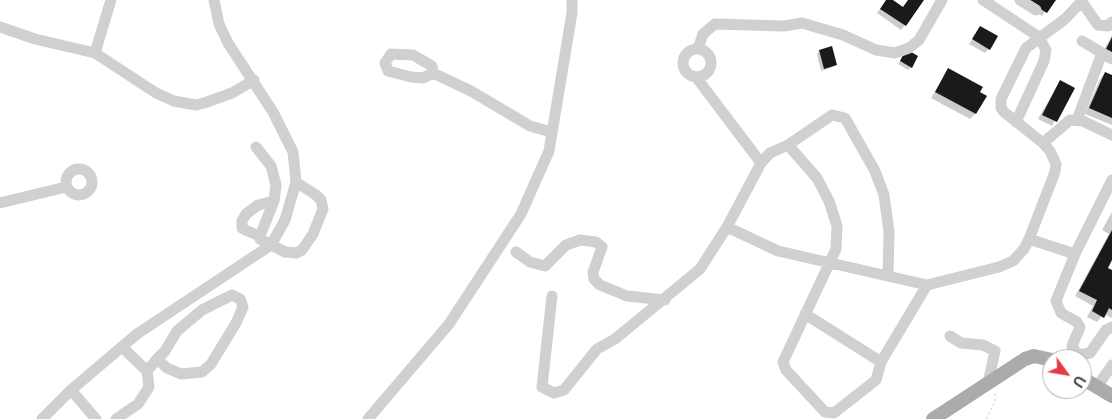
<!DOCTYPE html>
<html>
<head>
<meta charset="utf-8">
<style>
	body { margin:0 }
	#map { position:relative; width:1112px; height:419px; overflow:hidden; background:#fff; font-family:Raleway,sans-serif }
	canvas { display:block }
	.north { position:absolute; left:1042px; top:349px; width:50px; height:50px; box-sizing:border-box; background:#fff; border:1px solid #adadad; border-radius:50%; rotate:122deg; font-size:14px; font-weight:700; line-height:20px; text-align:center; color:#333 }
	.north::after { content:''; display:block; margin:auto; width:18px; height:22px; background:#e63946; clip-path:polygon(50% 0,100% 100%,50% 72%,0 100%) }
</style>
</head>
<body>
<div id="map">
<canvas width="1112" height="419"></canvas>
<div class="north">U</div>
</div>
<script>
const c = document.querySelector('canvas').getContext('2d');
c.lineJoin = 'round';
function fillPath(path, color) { c.fillStyle = color; c.fill(path, 'evenodd'); }
const toPath = rows => new Path2D(rows.map(r => 'M' + r).join(''));
function trace(path, color, width, dash) { c.strokeStyle = color; c.lineWidth = width; c.lineCap = dash ? 'butt' : 'round'; c.setLineDash(dash || []); c.stroke(path); }
const shadow = toPath([
	[887,0,891,0,903,8,908,0,923,0,901,30,877,13],
	[1015,0,1054,0,1042,16],
	[981,27,989,49,985,53,969,44],
	[1112,35,1112,60,1101,55],
	[819,51,835,65,833,67,821,71,817,54],
	[904,54,911,67,908,70,898,64],
	[948,70,978,93,975,114,970,119,931,98],
	[1105,73,1112,76,1112,125,1085,114,1100,79],
	[1060,81,1073,88,1052,126,1038,119],
	[1112,212,1112,258,1106,269,1112,272,1112,318,1104,314,1097,322,1087,317,1093,306,1075,296,1109,234,1102,230]
]);
const building = toPath([
	[886,0,893,0,903,7,908,0,924,0,906,26,880,9],
	[1026,0,1056,0,1047,13],
	[980,26,998,36,990,50,972,39],
	[1112,37,1112,52,1106,49],
	[832,46,837,65,824,69,819,50],
	[906,49,918,56,912,68,900,61],
	[948,68,983,87,980,92,987,96,976,114,935,92],
	[1105,72,1112,75,1112,118,1089,108],
	[1060,80,1075,88,1057,122,1042,115],
	[1112,230,1112,260,1108,268,1112,270,1112,310,1109,308,1104,318,1092,311,1097,300,1079,291]
]);
const path = toPath([
	[986,419,995,402,995,392]
]);
const minor = toPath([
	[983,0,1039,37,1046,50,1044,61,1016,122],
	[1020,0,1036,10],
	[1082,2,1098,25,1108,26,1112,22],
	[0,27,35,39,95,53,156,93,174,101,196,105,207,102,232,93,254,80],
	[1082,41,1112,59],
	'683 63a14 14 0 1 1 28 0a14 14 0 1 1-28 0Z',
	[698,49,703,34,715,24,784,26,802,23,843,35,876,50,895,53,909,48,919,40,942,0],
	[95,53,111,0],
	[433,73,423,78,411,77,388,71,385,63,391,54,413,55,432,66,433,73,471,91,530,126,551,132],
	[696,77,761,163,727,227],
	[1077,120,1102,53],
	[1043,143,1070,120,1083,121,1112,135],
	[788,145,817,178,829,201,837,226,836,249,783,362,786,370,825,412,834,413,876,380,881,362,927,285],
	[256,147,271,166,276,185,274,201,260,236,260,239,285,252,296,253,302,250,313,234,323,209,321,200,316,195,296,182],
	[761,163,770,153,788,145,832,115,845,118,875,171,884,195,889,232,888,276],
	'66 182a13 13 0 1 1 26 0a13 13 0 1 1-26 0Z',
	[1112,180,1075,254,1056,301,1061,313,1077,322,1080,327,1072,346,1078,355,1090,353,1106,330,1112,327],
	[0,203,66,187],
	[260,236,245,230,242,228,242,221,246,214,258,205,274,201],
	[1029,239,1075,254],
	[516,252,530,262,545,266,566,245,580,240,596,242,602,247,593,272,594,279,600,285,627,296,665,300],
	[552,296,542,387,554,393,564,390,597,349,615,339,700,269,727,227,778,251,927,285,999,267,1013,261,1024,249,1029,239,1055,172,1056,164,1050,151,1043,143,1004,112,1001,108,1001,99,1026,48,1065,19,1083,0],
	[805,314,881,362],
	[950,336,961,343,983,345,995,351,988,383],
	[147,371,157,359,165,351,177,331,202,310,232,295,240,299,243,307,236,323,211,364,202,372,181,374,167,368,157,359],
	[1097,387,1112,365],
	[71,390,96,419],
	[42,419,71,390,137,334,271,245,285,220,296,182,293,152,273,112,228,43,219,24,214,0],
	[116,419,138,404,149,387,147,371,122,347],
	[368,419,449,324,521,214,549,151,572,13,572,0]
]);
const major = toPath([
	[1082,378,1112,396],
	[933,419,1025,359,1034,356,1052,360]
]);
fillPath(shadow, '#0003');
fillPath(building, '#1a1a1a');
trace(path, '#cdcdcd', 1, [2.5, 2.5]);
trace(minor, '#d0d0d0', 11);
trace(major, '#ababab', 14);
</script>
</body>
</html>
